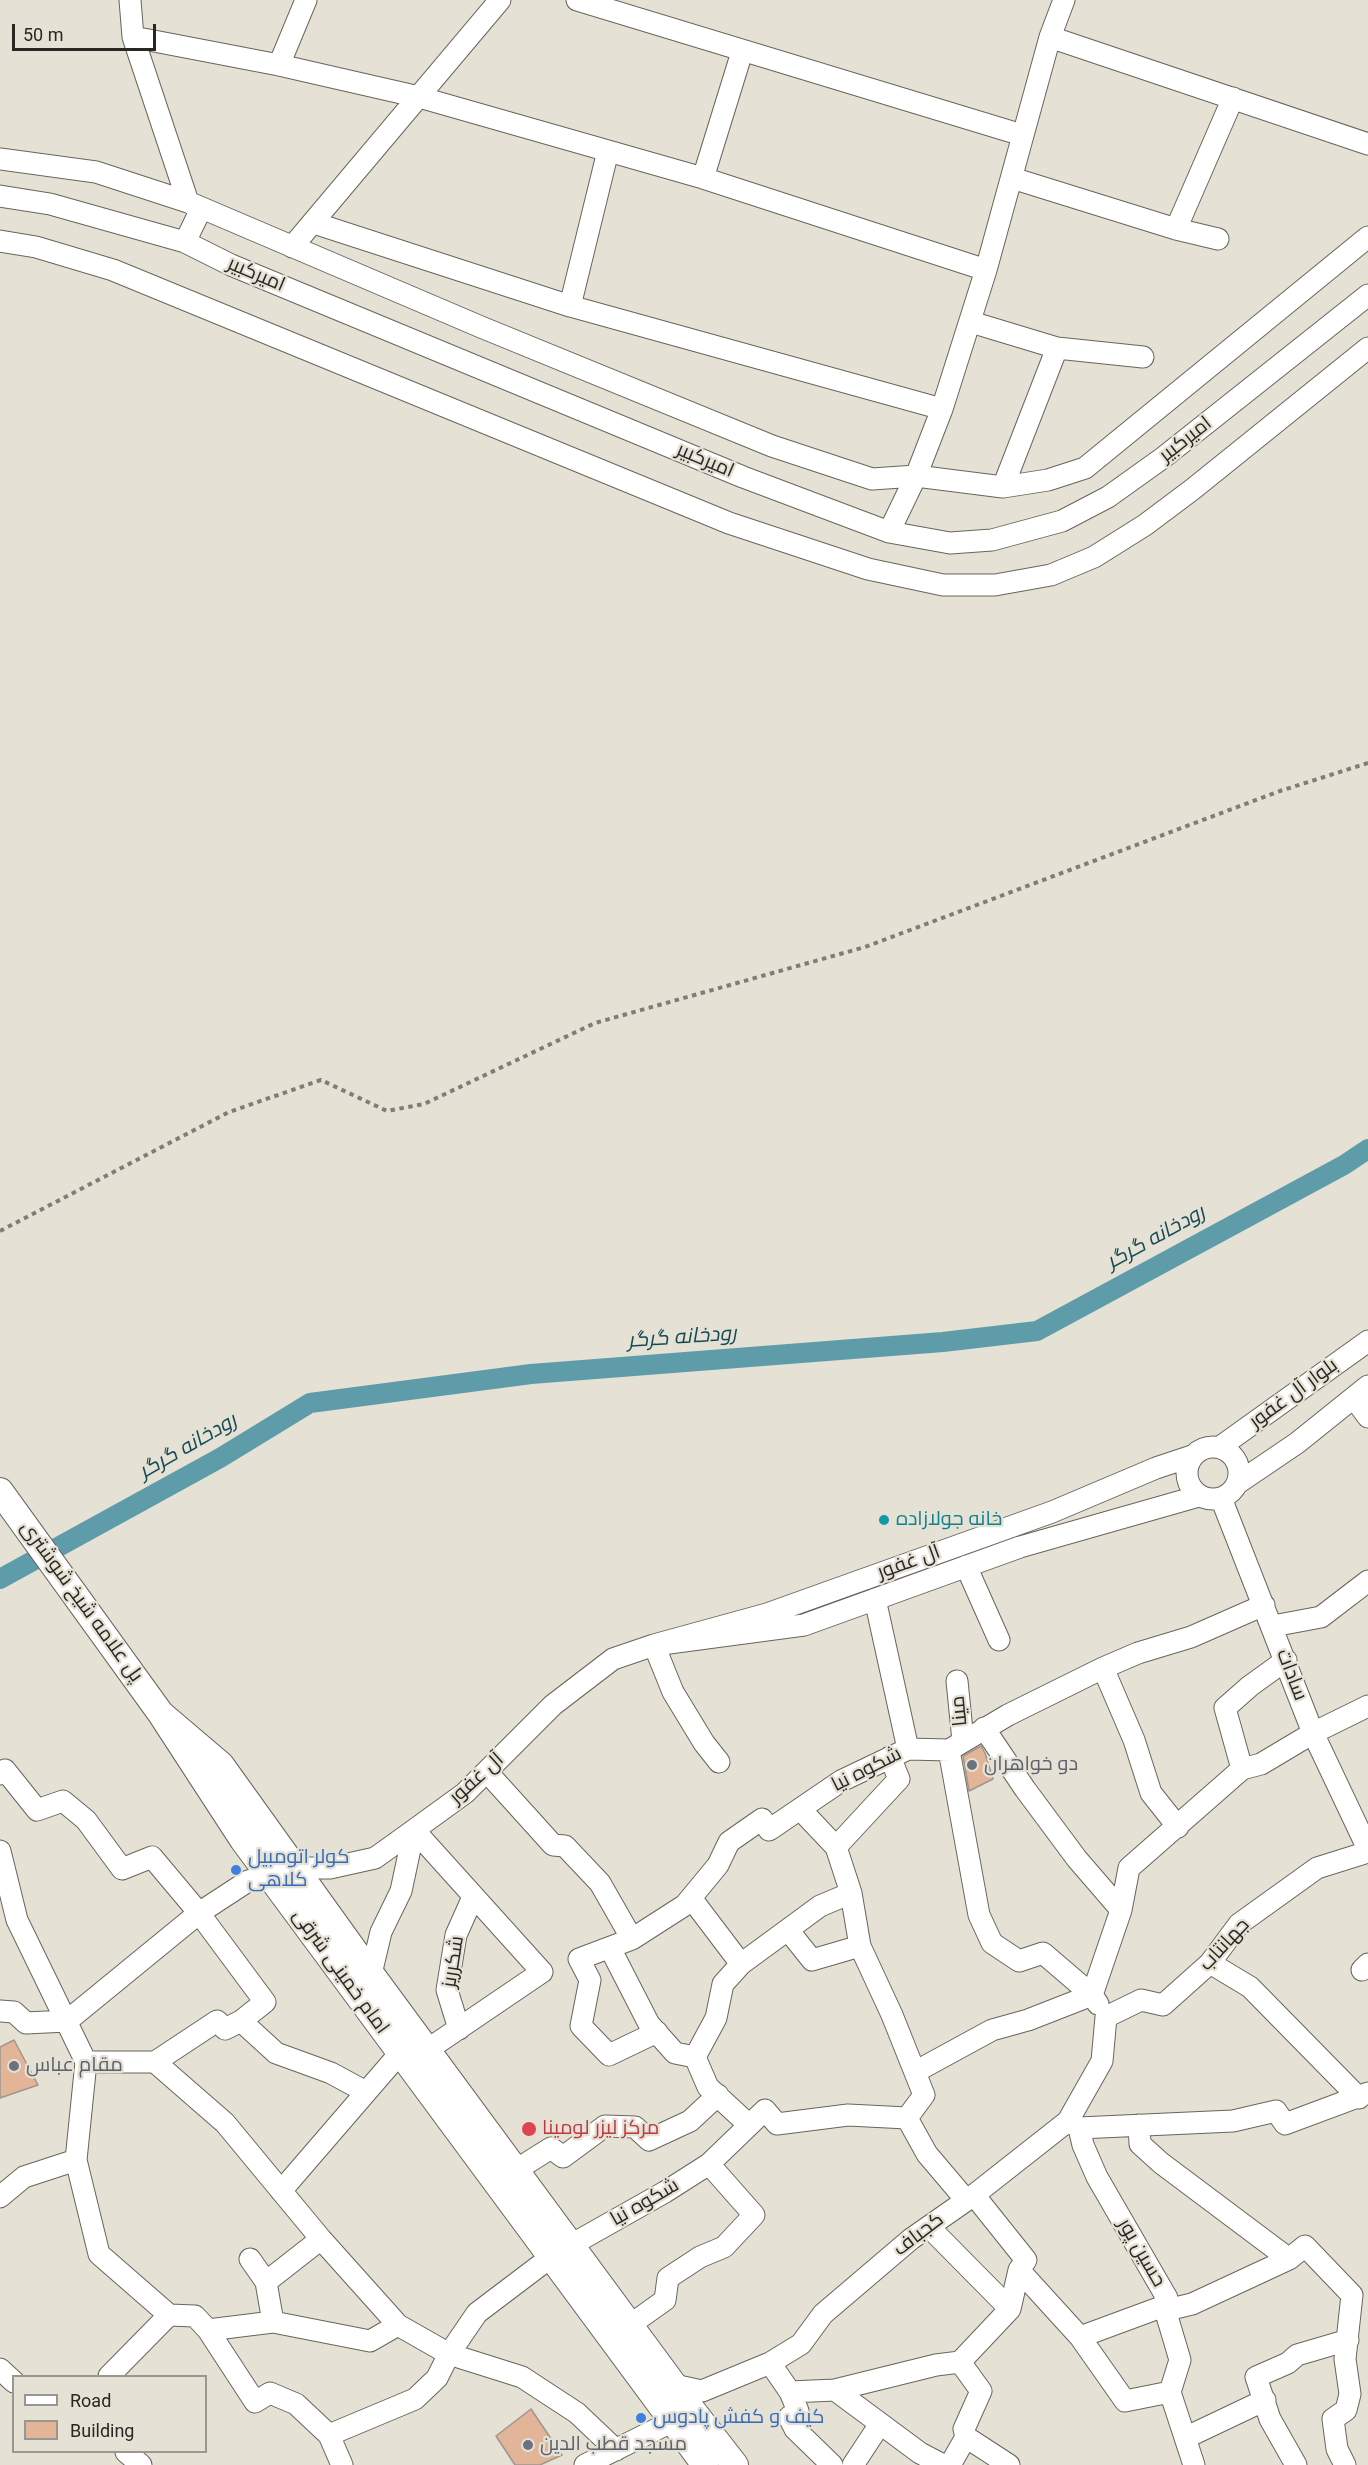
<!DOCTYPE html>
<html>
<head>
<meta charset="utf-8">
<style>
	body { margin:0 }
	#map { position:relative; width:1368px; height:2465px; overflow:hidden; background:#e5e1d5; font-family:Roboto,sans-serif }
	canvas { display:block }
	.legend { position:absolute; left:12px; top:2375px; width:195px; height:78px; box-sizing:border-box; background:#e5e1d5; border:2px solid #9a978e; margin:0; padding:8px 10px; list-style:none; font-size:18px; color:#292723 }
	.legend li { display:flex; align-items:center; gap:12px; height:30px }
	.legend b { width:30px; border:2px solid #9a978e }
	.scale { position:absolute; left:12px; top:24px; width:144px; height:27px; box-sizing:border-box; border:3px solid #292723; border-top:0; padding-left:8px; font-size:18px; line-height:21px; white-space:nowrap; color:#292723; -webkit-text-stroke:4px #e5e1d5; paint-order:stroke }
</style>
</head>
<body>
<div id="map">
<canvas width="1368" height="2465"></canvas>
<ul class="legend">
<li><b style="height:8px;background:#fff"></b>Road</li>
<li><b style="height:16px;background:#e3b598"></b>Building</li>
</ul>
<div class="scale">50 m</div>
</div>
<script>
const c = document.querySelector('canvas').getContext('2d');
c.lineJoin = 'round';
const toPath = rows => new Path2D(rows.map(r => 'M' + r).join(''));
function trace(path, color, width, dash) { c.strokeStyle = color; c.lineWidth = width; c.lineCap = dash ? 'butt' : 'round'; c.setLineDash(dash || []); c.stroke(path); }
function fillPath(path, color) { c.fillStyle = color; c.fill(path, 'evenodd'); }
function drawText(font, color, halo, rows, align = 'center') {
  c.font = font + ' Roboto,Cairo,sans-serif'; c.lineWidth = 4.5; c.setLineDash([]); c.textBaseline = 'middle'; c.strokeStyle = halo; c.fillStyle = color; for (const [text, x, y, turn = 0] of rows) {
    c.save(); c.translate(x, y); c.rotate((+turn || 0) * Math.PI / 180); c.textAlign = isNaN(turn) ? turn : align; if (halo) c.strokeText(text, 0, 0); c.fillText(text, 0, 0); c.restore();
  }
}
const canal = toPath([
	[0,1579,220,1458,310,1403,531,1374,943,1342,1037,1331,1344,1165,1368,1149]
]);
const building = toPath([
	[981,1746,985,1753,993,1779,969,1791,963,1756,981,1746],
	[14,2040,38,2085,0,2098,0,2047,14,2040],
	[531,2409,562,2455,540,2465,515,2465,496,2436,531,2409]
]);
const path = toPath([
	[0,1231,229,1112,321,1080,387,1111,424,1104,595,1023,865,947,1280,791,1368,763]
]);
const minor = toPath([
	[130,0,133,37,188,202],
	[577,0,1022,135],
	[133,37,279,65,419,97,703,178,986,270],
	[1050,37,1368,144],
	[279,65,306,0],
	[0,159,96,172,188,202,481,327,772,446,872,479,916,476,1003,487,1048,480,1085,468,1368,237],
	[703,178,742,52],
	[1012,178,1176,229,1218,239],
	[0,196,50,204,185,242,231,265,743,477,889,532,950,543,992,540,1062,521,1108,497,1164,457,1368,295],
	[314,223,570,306,942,409],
	[1176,229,1233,98],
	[0,241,36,247,113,270,729,523,868,569,943,585,995,585,1051,575,1094,557,1145,525,1193,489,1368,348],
	[185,242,201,209],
	[292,247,500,0],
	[570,306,608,151],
	[971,322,1057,348,1143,357],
	[1003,487,1057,348],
	[889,532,916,476,942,409,986,270,1050,37,1064,0],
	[1354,1398,1368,1417],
	'1187 1473a26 26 0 1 1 52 0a26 26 0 1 1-52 0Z',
	[1220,1447,1368,1341],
	[1192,1456,1156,1468,1052,1512,767,1614,654,1645,804,1625,1020,1547,1199,1496],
	[1238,1483,1297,1443,1368,1386],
	[1221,1498,1313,1733,1368,1849],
	[966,1566,999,1640],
	[875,1599,908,1749],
	[1273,1626,1321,1617,1368,1581],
	[1103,1668,1134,1740,1151,1793,1178,1827],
	[957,1681,963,1741],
	[984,1728,1025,1789,1077,1859,1121,1910],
	[949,1750,979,1915,992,1943,1019,1961,1043,1953,1092,1995,1098,2004],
	[1242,1769,1225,1708,1250,1686,1286,1660],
	[487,1772,553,1845,565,1846,600,1883,632,1939],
	[0,1774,5,1770,37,1810,63,1801,86,1820,122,1869,152,1857,199,1913,265,2002,241,2021,276,2053,331,2073,366,2092],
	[800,1809,836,1847,899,1779,890,1757],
	[836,1847,851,1893,860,1946,892,2015,924,2095,907,2118,927,2154,966,2200],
	[0,1851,17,1920,86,2062],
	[691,1898,741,1964,820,1906,851,1893],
	[788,1930,812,1960,860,1946],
	[610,1948,649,2024,675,2053,695,2057,716,2018,723,1984,741,1964],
	[1210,1963,1250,1987,1359,2098],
	[1362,1970,1368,1964],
	[1092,1995,1121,1910,1129,1868,1242,1769,1261,1764,1313,1733,1368,1706],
	[0,2011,14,2012,26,2023,67,2021],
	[1106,2017,1141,2000,1163,2005,1210,1963,1239,1924,1317,1868,1368,1852],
	[67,2021,199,1913,248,1881,294,1868,330,1868,375,1858,414,1830,401,1891,381,1932,371,1974],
	[459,2029,447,1990,456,1935,473,1897],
	[657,2032,609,2055,581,2026,590,1980,579,1959,632,1939,685,1905,718,1865,729,1842,762,1819,769,1830,841,1781,908,1749,949,1750,1008,1715,1103,1668,1138,1653,1191,1637,1264,1605],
	[427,2050,542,1972,414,1830,465,1793,553,1705,613,1659,654,1645,673,1692,704,1743,719,1762],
	[695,2057,708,2087,749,2125],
	[155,2062,217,2021,225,2029,241,2021],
	[915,2072,992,2030,1028,2020,1092,1995],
	[1068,2121,1079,2128,1083,2145,1097,2177,1167,2298,1164,2306,1180,2360,1170,2392,1194,2465],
	[1079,2128,1233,2121,1276,2111,1285,2124,1368,2093],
	[76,2160,86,2062,155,2062,225,2123,321,2239,398,2325],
	[516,2170,551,2148,563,2157,605,2126,635,2127,649,2140,690,2121,718,2095],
	[281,2191,400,2053],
	[974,2195,1026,2260,1019,2270,1080,2337,1125,2401,1170,2392],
	[0,2197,24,2177,76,2160,99,2254,169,2315,195,2316,208,2330,273,2322,370,2341,398,2325,449,2354,522,2377,577,2413,616,2450],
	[929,2227,1010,2309],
	[571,2245,665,2192,709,2164,765,2110,777,2124,848,2115,907,2118],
	[250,2259,266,2282],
	[1289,2259,1305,2246,1352,2295,1345,2359,1350,2394,1346,2410,1333,2419,1337,2449,1345,2465],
	[273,2322,266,2282,321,2239],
	[630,2325,665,2300,668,2278,700,2257,724,2247,754,2215,709,2164],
	[208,2330,255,2402,270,2393,296,2404,329,2435,342,2465],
	[1080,2337,1164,2306,1171,2309,1192,2304,1289,2259,1161,2163,1140,2144,1139,2125],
	[960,2362,981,2391,964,2429,966,2437],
	[770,2363,790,2392,798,2411,789,2417,795,2429,832,2465],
	[0,2369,14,2382],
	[109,2376,169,2315],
	[674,2385,702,2391,770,2363,801,2344,823,2314,911,2239,974,2195,1068,2121,1102,2061,1106,2017],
	[835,2390,920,2453,943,2465],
	[790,2392,835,2390,936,2365,960,2362,1010,2309,1019,2270],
	[329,2435,415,2399,437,2378,449,2354,477,2313,551,2257],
	[1185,2438,1265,2400],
	[126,2452,141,2465],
	[585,2465,687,2414],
	[853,2465,880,2424],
	[950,2465,966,2437,1009,2465],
	[1296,2465,1270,2419,1256,2377,1288,2363,1297,2355,1348,2340]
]);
const major = toPath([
	[0,1491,161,1714],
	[705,2465,243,1840,161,1714,221,1765,371,1974,693,2411,735,2465]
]);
const markers = [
	[884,1520,6,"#0f9aa8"],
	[972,1765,6,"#6b7280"],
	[236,1870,6,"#3f7fe0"],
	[14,2066,6,"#6b7280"],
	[529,2129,8,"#e0444e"],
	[641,2418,6,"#3f7fe0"],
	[528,2445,6,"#6b7280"]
];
const streetNames = [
	["امیرکبیر",256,275,23],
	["امیرکبیر",1186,440,-38],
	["امیرکبیر",705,461,23],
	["بلوار آل غفور",1294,1394,-36],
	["آل غفور",909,1563,-20],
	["پل علامه شیخ شوشتری",81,1602,54],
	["سادات",1291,1675,69],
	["مینا",960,1711,-96],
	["شکوه نیا",867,1770,-27],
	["آل غفور",477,1779,-42],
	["جهانتاب",1225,1945,-47],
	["شکرریز",454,1962,-81],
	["امام خمینی شرقی",340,1972,54],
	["شکوه نیا",645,2203,-30],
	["کجباف",919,2235,-37],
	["حسین پور",1141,2253,60]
];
const cultureNames = [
	["خانه جولازاده",896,1520]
];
const worshipNames = [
	["دو خواهران",984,1765],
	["مقام عباس",26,2066],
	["مسجد قطب الدین",540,2445]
];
const shopNames = [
	["کولر اتومبیل",248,1858],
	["کلاهی",248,1881],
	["کیف و کفش پادوس",653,2418]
];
const healthNames = [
	["مرکز لیزر لومینا",542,2129]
];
const waterNames = [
	["رودخانه گرگر",1156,1238,-29],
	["رودخانه گرگر",682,1338,-4],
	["رودخانه گرگر",188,1447,-30]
];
trace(canal, '#5f9caa', 20);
fillPath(building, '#e3b598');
trace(building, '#a0958e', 1.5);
trace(minor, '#69655b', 23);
trace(major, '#69655b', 28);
trace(path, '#807d76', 4, [4.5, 4.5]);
trace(minor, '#fff', 21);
trace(major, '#fff', 26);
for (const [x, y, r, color] of markers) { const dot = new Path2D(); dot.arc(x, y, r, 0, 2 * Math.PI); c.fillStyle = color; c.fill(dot); trace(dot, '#e5e1d5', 2); }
drawText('20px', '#292723', '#e5e1d5', streetNames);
drawText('20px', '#0d838f', '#e5e1d5', cultureNames, 'left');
drawText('20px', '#5b616d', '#e5e1d5', worshipNames, 'left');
drawText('20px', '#366cbe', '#e5e1d5', shopNames, 'left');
drawText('20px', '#be3a42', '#e5e1d5', healthNames, 'left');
drawText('italic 21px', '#144a55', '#e5e1d5', waterNames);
</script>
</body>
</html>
